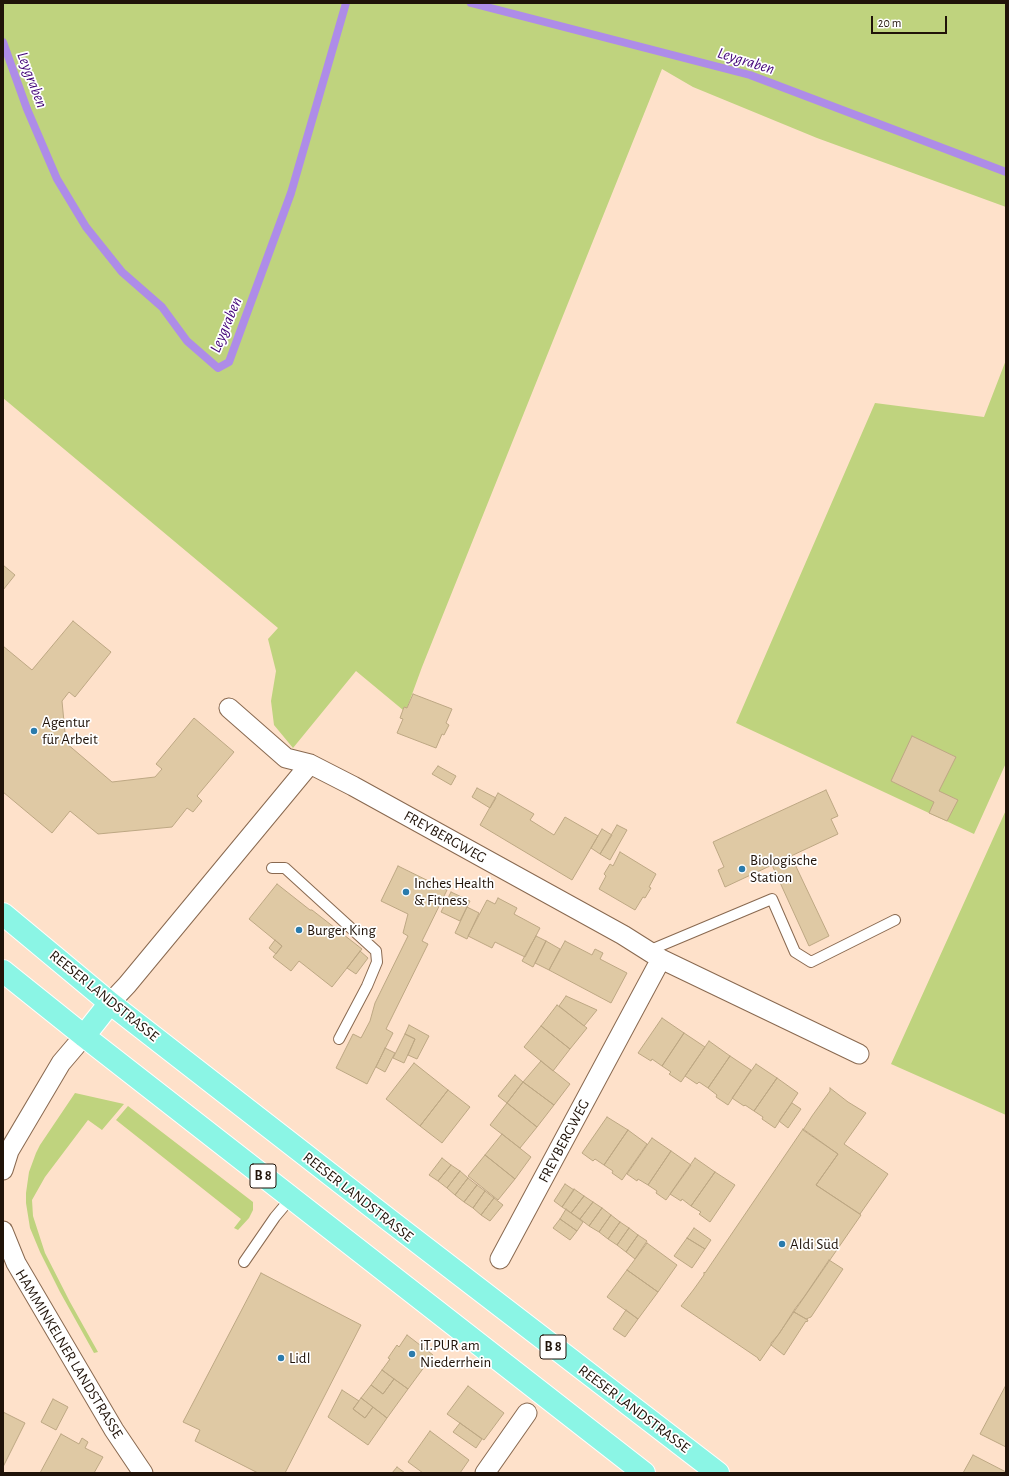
<!DOCTYPE html>
<html>
<head>
<meta charset="utf-8">
<style>
	body { margin:0 }
	#map { position:relative; width:1009px; height:1476px; overflow:hidden; background:#fee1ca; font-family:"Alegreya Sans",sans-serif }
	canvas { display:block }
	.frame { position:absolute; inset:0; border:4px solid #201309; pointer-events:none }
	.scale { position:absolute; left:871px; top:16px; width:76px; height:18px; box-sizing:border-box; border:2px solid #201309; border-top:0; padding-left:5px; font-size:12px; line-height:14px; white-space:nowrap; color:#201309; -webkit-text-stroke:3px #fff; paint-order:stroke }
</style>
</head>
<body>
<div id="map">
<canvas width="1009" height="1476"></canvas>
<div class="frame"></div>
<div class="scale">20 m</div>
</div>
<script>
const c = document.querySelector('canvas').getContext('2d');
c.lineJoin = 'round';
function fillPath(path, color) { c.fillStyle = color; c.fill(path, 'evenodd'); }
const toPath = rows => new Path2D(rows.map(r => 'M' + r).join(''));
function trace(path, color, width, dash) { c.strokeStyle = color; c.lineWidth = width; c.lineCap = dash ? 'butt' : 'round'; c.setLineDash(dash || []); c.stroke(path); }
function drawText(font, color, halo, rows, align = 'center') {
  c.font = font + ' "Alegreya Sans",sans-serif'; c.lineWidth = 3.5; c.setLineDash([]); c.textBaseline = 'middle'; c.strokeStyle = halo; c.fillStyle = color; for (const [text, x, y, turn = 0] of rows) {
    c.save(); c.translate(x, y); c.rotate((+turn || 0) * Math.PI / 180); c.textAlign = isNaN(turn) ? turn : align; if (halo) c.strokeText(text, 0, 0); c.fillText(text, 0, 0); c.restore();
  }
}
const green = toPath([
	[3,3,1006,3,1006,207,817,138,693,87,662,69,422,667,407,708,404,707,403,710,356,671,293,748,274,725,271,701,276,671,268,639,278,628,3,398],
	[1006,360,1006,763,974,834,736,723,875,403,984,417],
	[1006,810,1006,1115,891,1064],
	[75,1093,124,1104,102,1130,88,1120,45,1177,32,1200,33,1216,45,1253,70,1302,98,1352,94,1353,60,1292,40,1252,30,1228,26,1203,26,1193,29,1172,36,1153,40,1145],
	[128,1106,253,1202,253,1210,249,1218,238,1230,234,1228,241,1219,116,1120]
]);
const stream = toPath([
	[471,3,750,75,1006,172],
	[3,42,27,109,57,179,86,227,122,272,162,307,187,341,218,368,229,362,291,193,346,3]
]);
const building = toPath([
	[3,565,15,575,3,590,3,565],
	[73,621,111,652,75,697,69,692,62,701,66,743,112,782,155,777,162,769,156,764,194,718,234,752,197,796,202,801,193,812,187,808,172,827,98,834,70,811,52,833,3,792,3,646,32,670,73,621],
	[413,694,452,709,446,723,449,725,444,735,442,734,436,748,397,733,403,719,400,718,404,707,407,708,413,694],
	[912,736,956,757,939,791,958,800,947,821,929,813,934,802,891,781,912,736],
	[438,766,456,776,451,785,432,774,438,766],
	[477,788,496,798,490,808,472,797,477,788],
	[826,790,838,816,831,819,838,834,791,856,829,936,809,946,772,865,725,887,718,870,724,867,713,842,826,790],
	[498,793,534,814,530,820,554,835,565,817,598,836,572,880,480,825,498,793],
	[617,825,627,830,610,860,600,854,617,825],
	[602,829,612,835,600,854,591,848,602,829],
	[620,852,656,874,649,887,651,888,645,898,643,897,635,910,599,889,606,876,604,874,610,864,613,866,620,852],
	[398,866,447,890,422,941,428,944,386,1029,393,1033,367,1084,336,1068,353,1034,361,1038,370,1021,375,1003,408,936,403,933,408,914,381,901,398,866],
	[277,884,310,910,312,910,362,949,332,987,299,961,291,971,273,957,282,946,249,919,277,884],
	[451,892,470,901,460,921,441,912,451,892],
	[498,898,517,908,514,914,540,928,525,957,495,942,492,948,468,936,487,900,495,904,498,898],
	[467,907,479,913,467,939,455,933,467,907],
	[536,936,546,941,533,967,522,961,536,936],
	[275,940,282,946,276,954,269,948,275,940],
	[546,941,560,949,549,970,535,963,546,941],
	[565,941,592,955,595,949,603,953,600,959,627,973,611,1003,549,970,565,941],
	[360,951,368,958,356,974,347,968,360,951],
	[566,996,597,1010,584,1026,559,1006,566,996],
	[557,1005,587,1028,570,1049,541,1026,557,1005],
	[662,1018,684,1033,662,1066,652,1059,651,1061,638,1053,662,1018],
	[409,1025,429,1036,417,1059,408,1055,415,1039,405,1034,409,1025],
	[541,1026,570,1049,553,1071,524,1047,541,1026],
	[684,1033,705,1047,681,1082,669,1074,671,1072,662,1066,684,1033],
	[405,1034,415,1039,404,1063,393,1058,405,1034],
	[709,1041,730,1056,708,1088,699,1082,697,1084,685,1076,709,1041],
	[385,1048,395,1053,385,1072,376,1067,385,1048],
	[730,1056,751,1070,728,1105,716,1097,717,1095,708,1088,730,1056],
	[541,1061,570,1084,554,1105,523,1082,541,1061],
	[414,1063,448,1090,420,1126,386,1099,414,1063],
	[756,1064,777,1078,754,1111,745,1105,744,1106,732,1098,756,1064],
	[515,1075,523,1082,507,1103,498,1096,515,1075],
	[777,1078,798,1093,775,1128,762,1119,763,1117,754,1111,777,1078],
	[523,1082,554,1105,537,1127,507,1103,523,1082],
	[830,1088,848,1102,866,1113,844,1144,888,1174,860,1214,816,1185,838,1154,803,1130,812,1116,830,1091,830,1088],
	[448,1090,470,1107,442,1143,420,1126,448,1090],
	[507,1103,537,1127,520,1148,490,1125,507,1103],
	[792,1103,801,1109,788,1128,779,1121,792,1103],
	[607,1117,628,1130,604,1165,595,1159,593,1161,582,1153,607,1117],
	[803,1129,838,1154,816,1185,861,1215,760,1361,758,1359,758,1358,681,1306,694,1289,704,1275,704,1272,705,1273,803,1129],
	[628,1130,647,1144,622,1180,612,1173,613,1171,604,1165,628,1130],
	[502,1134,531,1157,515,1179,485,1155,502,1134],
	[652,1138,671,1151,648,1185,638,1179,637,1181,627,1174,652,1138],
	[671,1151,691,1165,666,1200,656,1193,657,1191,648,1185,671,1151],
	[485,1155,515,1179,498,1200,468,1176,485,1155],
	[442,1158,451,1165,438,1181,429,1175,442,1158],
	[695,1158,715,1172,691,1206,682,1199,681,1201,670,1194,695,1158],
	[451,1165,460,1171,447,1188,438,1181,451,1165],
	[460,1171,468,1178,455,1195,447,1188,460,1171],
	[715,1172,735,1185,710,1222,699,1214,701,1212,691,1206,715,1172],
	[468,1178,477,1185,464,1202,455,1195,468,1178],
	[565,1184,574,1190,562,1207,554,1201,565,1184],
	[477,1185,485,1191,473,1208,464,1202,477,1185],
	[574,1189,584,1196,571,1213,562,1207,574,1189],
	[485,1191,494,1198,481,1215,473,1208,485,1191],
	[584,1196,593,1202,580,1219,571,1213,584,1196],
	[494,1198,503,1205,490,1221,481,1215,494,1198],
	[593,1202,602,1208,589,1226,580,1219,593,1202],
	[602,1208,611,1215,599,1232,589,1226,602,1208],
	[566,1209,583,1222,577,1231,560,1219,566,1209],
	[611,1215,620,1222,608,1239,599,1232,611,1215],
	[560,1219,577,1231,570,1240,553,1228,560,1219],
	[620,1222,629,1228,617,1245,608,1239,620,1222],
	[629,1228,638,1235,626,1252,617,1245,629,1228],
	[694,1228,711,1240,705,1249,687,1238,694,1228],
	[638,1235,647,1241,635,1259,626,1252,638,1235],
	[687,1238,705,1249,692,1268,674,1256,687,1238],
	[647,1243,677,1265,658,1292,627,1270,647,1243],
	[829,1260,843,1269,811,1317,806,1319,794,1312,794,1310,804,1297,829,1260],
	[627,1270,658,1292,638,1319,607,1297,627,1270],
	[261,1273,361,1325,285,1473,258,1473,195,1441,200,1430,183,1422,261,1273],
	[626,1310,638,1319,625,1337,613,1329,626,1310],
	[793,1312,794,1312,808,1320,807,1322,806,1321,784,1355,771,1345,771,1343,779,1334,793,1312],
	[407,1335,433,1355,408,1389,382,1370,390,1359,388,1358,397,1345,399,1347,407,1335],
	[382,1370,394,1379,383,1394,371,1385,382,1370],
	[394,1379,408,1389,387,1418,361,1398,371,1385,383,1394,394,1379],
	[1006,1385,1006,1447,980,1434,1006,1385],
	[468,1386,504,1413,484,1440,447,1414,468,1386],
	[342,1390,359,1401,353,1409,365,1418,373,1407,387,1418,368,1445,328,1417,342,1390],
	[361,1398,373,1407,365,1418,353,1409,361,1398],
	[53,1399,68,1407,56,1430,41,1422,53,1399],
	[3,1412,25,1423,3,1467,3,1412],
	[460,1423,482,1439,476,1448,453,1432,460,1423],
	[430,1431,469,1460,460,1473,423,1473,408,1462,430,1431],
	[61,1434,79,1444,82,1438,88,1442,85,1448,103,1457,94,1473,40,1473,61,1434],
	[973,1455,1006,1472,1006,1473,963,1473,973,1455],
	[397,1467,405,1473,392,1473,397,1467]
]);
const service = toPath([
	[272,868,285,868,376,951,377,962,367,986,339,1039],
	[648,951,772,899,795,952,811,962,895,920],
	[244,1262,275,1217,291,1198]
]);
const minor = toPath([
	[229,708,286,758,310,764,353,786,623,935,661,959,859,1054],
	[110,1003,127,985,310,764],
	[3,1170,9,1151,61,1063,84,1036],
	[3,1231,16,1263,114,1430,143,1473],
	[500,1259,661,959],
	[485,1473,527,1413]
]);
const primary = toPath([
	[3,914,110,1003,389,1220,718,1473],
	[3,971,84,1036,644,1473],
	[84,1036,110,1003]
]);
const markers = [
	[34,731,4,"#2a7bac"],
	[742,869,4,"#2a7bac"],
	[406,892,4,"#2a7bac"],
	[299,930,4,"#2a7bac"],
	[782,1244,4,"#2a7bac"],
	[412,1354,4,"#2a7bac"],
	[281,1358,4,"#2a7bac"]
];
const shields = [
	[263,1176,26],
	[553,1347,26]
];
const shieldNames = [
	["B 8",263,1176],
	["B 8",553,1347]
];
const poiNames = [
	["Agentur",42,722],
	["für Arbeit",42,739],
	["Biologische",750,860],
	["Station",750,877],
	["Inches Health",414,883],
	["& Fitness",414,900],
	["Burger King",307,930],
	["Aldi Süd",790,1244],
	["iT.PUR am",420,1345],
	["Niederrhein",420,1362],
	["Lidl",289,1358]
];
const streetNames = [
	["FREYBERGWEG",445,837,29],
	["REESER LANDSTRASSE",104,996,39],
	["FREYBERGWEG",564,1141,-62],
	["REESER LANDSTRASSE",358,1197,38],
	["HAMMINKELNER LANDSTRASSE",69,1354,59],
	["REESER LANDSTRASSE",634,1409,37]
];
const waterNames = [
	["Leygraben",746,61,17],
	["Leygraben",32,80,69],
	["Leygraben",226,325,-67]
];
fillPath(green, '#bfd37e');
trace(stream, '#ae8ce8', 8);
fillPath(building, '#dfc9a4');
trace(building, '#bda783', 1);
trace(service, '#896950', 12);
trace(minor, '#896950', 21);
trace(primary, '#fff', 24);
trace(service, '#fff', 10);
trace(minor, '#fff', 19);
trace(primary, '#8bf5e5', 22);
for (const [x, y, r, color] of markers) { const dot = new Path2D(); dot.arc(x, y, r, 0, 2 * Math.PI); c.fillStyle = color; c.fill(dot); trace(dot, '#fff', 1.5); }
for (const [x, y, w] of shields) { const box = new Path2D(); box.roundRect(x - w / 2, y - 12, w, 24, 3); c.fillStyle = '#fff'; c.fill(box); trace(box, '#201309', 1); }
drawText('bold 14px', '#201309', null, shieldNames);
drawText('15px', '#201309', '#fff', poiNames, 'left');
drawText('15px', '#201309', '#fff', streetNames);
drawText('italic 16px', '#430578', '#fff', waterNames);
</script>
</body>
</html>
